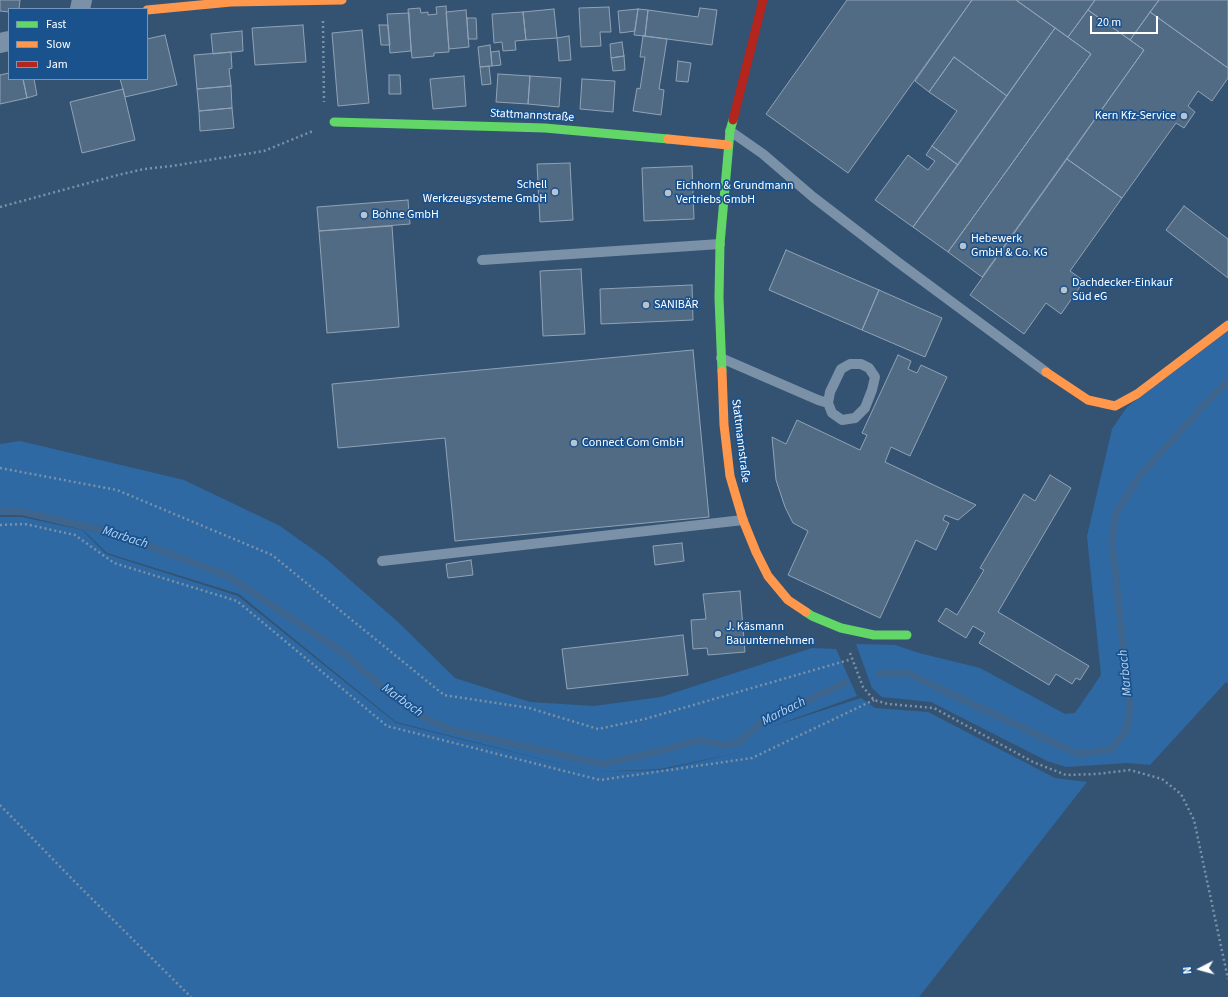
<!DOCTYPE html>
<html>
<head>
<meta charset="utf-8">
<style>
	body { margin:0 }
	#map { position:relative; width:1228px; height:997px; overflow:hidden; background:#345373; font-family:"Source Sans 3",sans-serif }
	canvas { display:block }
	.legend { position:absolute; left:8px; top:8px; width:140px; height:72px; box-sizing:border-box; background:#1a528d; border:1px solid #7697bb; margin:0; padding:5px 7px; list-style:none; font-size:12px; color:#fff }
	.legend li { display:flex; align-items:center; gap:8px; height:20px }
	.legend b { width:20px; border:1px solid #7697bb }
	.north { position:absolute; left:1180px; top:949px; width:40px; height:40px; -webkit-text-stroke:3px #1a528d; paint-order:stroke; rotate:264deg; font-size:11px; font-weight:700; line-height:16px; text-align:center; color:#fff }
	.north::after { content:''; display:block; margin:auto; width:14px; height:18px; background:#fff; clip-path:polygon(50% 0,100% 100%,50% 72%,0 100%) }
	.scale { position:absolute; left:1090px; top:16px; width:68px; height:18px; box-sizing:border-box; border:2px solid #fff; border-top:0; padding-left:5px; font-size:12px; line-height:14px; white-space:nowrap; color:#fff; -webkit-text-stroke:3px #1a528d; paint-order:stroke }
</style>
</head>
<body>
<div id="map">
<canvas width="1228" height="997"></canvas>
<ul class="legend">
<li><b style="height:5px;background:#63d668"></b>Fast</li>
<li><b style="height:5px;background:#ff974d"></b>Slow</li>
<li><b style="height:5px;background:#b3261e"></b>Jam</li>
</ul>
<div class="north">N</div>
<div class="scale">20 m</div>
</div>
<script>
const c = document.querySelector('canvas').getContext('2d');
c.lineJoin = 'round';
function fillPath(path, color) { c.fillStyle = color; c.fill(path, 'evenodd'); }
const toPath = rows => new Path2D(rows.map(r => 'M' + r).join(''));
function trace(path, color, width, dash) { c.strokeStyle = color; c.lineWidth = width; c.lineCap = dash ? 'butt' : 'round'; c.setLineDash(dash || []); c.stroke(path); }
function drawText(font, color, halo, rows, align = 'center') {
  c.font = font + ' "Source Sans 3",sans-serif'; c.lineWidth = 3.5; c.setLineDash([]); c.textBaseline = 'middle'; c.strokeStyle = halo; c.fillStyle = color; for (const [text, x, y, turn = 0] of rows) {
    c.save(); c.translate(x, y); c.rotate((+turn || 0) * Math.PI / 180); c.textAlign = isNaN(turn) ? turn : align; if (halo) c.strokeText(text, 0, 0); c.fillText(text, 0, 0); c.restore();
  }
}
const green = toPath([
	[1228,331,1228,684,1226,682,1150,765,1127,763,1066,767,1047,761,931,702,882,697,872,688,856,644,895,645,919,653,980,668,1065,714,1075,713,1101,675,1087,536,1112,429,1127,407],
	[20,441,184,480,280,526,325,558,398,622,455,678,530,702,594,706,661,697,812,648,836,649,857,696,771,727,861,698,875,708,928,712,1055,778,1087,782,919,997,0,997,0,517,22,517,82,530,106,554,238,596,396,723,593,772,661,770,742,752,660,769,593,772,396,722,239,594,107,553,83,530,23,515,0,515,0,444]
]);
const stream = toPath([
	[0,511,24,512,118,534,228,576,345,654,388,693,418,715,452,730,602,764,660,751,699,740,723,745,738,743,760,723,846,682],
	[879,674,907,673,1078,754,1110,750,1126,731,1130,709,1112,542,1116,513,1138,478,1217,391,1228,382]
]);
const building = toPath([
	[0,0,20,0,19,9,9,9,9,12,0,11,0,0],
	[847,0,972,0,848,173,766,114,847,0],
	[972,0,1016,0,1055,28,1007,96,954,57,929,92,915,81,972,0],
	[1016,0,1095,0,1068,37,1016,0],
	[1095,0,1159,0,1130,40,1088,10,1095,0],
	[1159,0,1228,0,1228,68,1150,12,1159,0],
	[446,6,449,52,434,53,434,56,412,58,408,9,420,8,421,13,428,12,428,15,437,14,436,7,446,6],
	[609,7,611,32,600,32,601,46,581,47,579,8,609,7],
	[700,8,717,10,712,45,645,36,648,10,698,17,700,8],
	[554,9,557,38,526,40,523,12,554,9],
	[638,9,635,31,620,33,618,11,638,9],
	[638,9,648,10,645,36,634,35,638,9],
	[466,10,469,47,449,49,446,12,466,10],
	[1088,10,1144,50,982,277,948,252,1091,54,1068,37,1088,10],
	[523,12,526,40,515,41,516,50,503,51,502,42,494,43,492,14,523,12],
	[1150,12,1228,68,1228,78,1212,101,1198,91,1188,106,1195,112,1184,128,1176,123,1122,198,1067,159,1144,50,1130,40,1150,12],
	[409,13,411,51,390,53,387,14,409,13],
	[467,18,476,18,477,39,468,39,467,18],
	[303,25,306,62,255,65,252,28,303,25],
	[379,25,388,25,390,45,381,45,379,25],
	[1055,28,1091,54,948,252,913,227,1055,28],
	[362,30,369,103,338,106,332,33,362,30],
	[242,31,243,51,213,54,211,34,242,31],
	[165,35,177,85,125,97,120,79,147,79,147,39,165,35],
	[569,36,571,60,559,61,557,38,569,36],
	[643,36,667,39,659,89,664,90,661,115,633,111,637,88,640,89,645,57,640,57,643,36],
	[622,42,624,56,611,58,610,44,622,42],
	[490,45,492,66,480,67,478,47,490,45],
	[499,51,501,65,492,66,491,52,499,51],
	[231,52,232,68,229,69,231,86,197,89,194,55,231,52],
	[624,56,625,70,613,71,611,58,624,56],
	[954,57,1007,96,958,165,932,146,957,111,929,92,954,57],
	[678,61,691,63,688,82,676,81,678,61],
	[489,66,491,84,482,85,480,67,489,66],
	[9,73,9,79,23,79,27,98,0,104,0,75,9,73],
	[498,74,530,76,528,104,496,102,498,74],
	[389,75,400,75,401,94,389,94,389,75],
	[464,76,466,106,433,109,430,79,464,76],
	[530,76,561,78,559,107,528,104,530,76],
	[23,79,34,79,37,95,27,98,23,79],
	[582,79,615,81,613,112,580,109,582,79],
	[231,86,232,108,199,111,197,89,231,86],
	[123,89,135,140,82,153,70,102,123,89],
	[232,108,234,128,200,131,199,111,232,108],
	[932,146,958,165,913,227,875,200,908,155,928,170,935,161,926,155,932,146],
	[1067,159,1122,198,1070,271,1084,281,1061,314,1046,303,1024,334,970,295,1067,159],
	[570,163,573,220,540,222,537,164,570,163],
	[692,166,694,219,644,221,642,168,692,166],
	[408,200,410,224,319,231,317,207,408,200],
	[1184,206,1228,239,1228,278,1166,230,1184,206],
	[392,226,399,327,327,333,319,231,392,226],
	[786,250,879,290,862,330,769,290,786,250],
	[581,269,585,334,543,336,540,271,581,269],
	[692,285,693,320,601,324,600,289,692,285],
	[879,290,942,318,925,357,862,330,879,290],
	[693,350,709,517,455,541,445,438,338,448,332,384,693,350],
	[898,355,911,361,908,369,917,373,921,365,947,377,910,456,891,447,885,462,976,505,958,520,945,515,943,520,949,523,936,550,916,540,880,618,788,575,808,531,793,523,785,507,776,480,772,437,786,444,797,420,860,450,867,435,862,433,898,355],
	[1050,475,1071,488,998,612,1089,666,1080,680,1076,678,1072,684,1056,674,1049,685,979,643,985,633,973,626,966,638,938,621,946,608,957,615,984,570,980,568,1024,494,1035,501,1050,475],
	[682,543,684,561,655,565,653,546,682,543],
	[471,560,473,575,448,578,446,564,471,560],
	[740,591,745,652,708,655,707,648,693,649,691,620,706,619,703,594,740,591],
	[683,635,688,675,567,689,562,649,683,635]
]);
const path = toPath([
	[323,21,324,102],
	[0,207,118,175,144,169,172,166,264,151,313,131],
	[0,468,117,490,272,555,444,695,529,708,598,729,645,719,852,659],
	[0,525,25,524,75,535,114,563,237,601,387,726,600,780,752,758,874,700],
	[850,653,863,687,874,700,888,704,934,708,1033,762,1066,775,1097,774,1130,770,1162,779,1181,794,1194,820,1228,979],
	[0,805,80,887,191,997]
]);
const lane = toPath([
	[730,131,763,154,813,197,895,260,1046,372],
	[482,260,720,244],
	[721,358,818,400,828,403,832,413,842,420,855,418,865,408,872,390,875,377,869,368,861,364,850,364,841,369,830,392,828,403],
	[382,561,743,520]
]);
const street = toPath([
	[80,9,82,0],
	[0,43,9,41]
]);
const fast = toPath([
	[334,122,545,128,668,139],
	[722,371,719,298,720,244,730,131,733,120],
	[806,612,812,616,841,628,874,635,907,635]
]);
const slow = toPath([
	[147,10,231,2,342,0],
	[668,139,728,145],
	[722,371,724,425,730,476,743,520,756,552,768,576,788,600,806,612],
	[1046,372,1088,400,1115,406,1137,394,1228,325]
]);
const jam = toPath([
	[733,120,763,0]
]);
const markers = [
	[1184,116,4,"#b8c3ce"],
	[555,192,4,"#b8c3ce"],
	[668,193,4,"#b8c3ce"],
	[364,215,4,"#b8c3ce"],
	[963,246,4,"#b8c3ce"],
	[1064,290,4,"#b8c3ce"],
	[646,305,4,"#b8c3ce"],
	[574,443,4,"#b8c3ce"],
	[718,634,4,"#b8c3ce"]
];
const streetNames = [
	["Stattmannstraße",532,116,3],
	["Stattmannstraße",740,441,83]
];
const poiNames = [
	["Kern Kfz-Service",1176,116,"right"],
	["Schell",547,185,"right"],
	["Werkzeugsysteme GmbH",547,199,"right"],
	["Eichhorn & Grundmann",676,186],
	["Vertriebs GmbH",676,200],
	["Bohne GmbH",372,215],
	["Hebewerk",971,239],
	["GmbH & Co. KG",971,253],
	["Dachdecker-Einkauf",1072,283],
	["Süd eG",1072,297],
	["SANIBÄR",654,305],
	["Connect Com GmbH",582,443],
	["J. Käsmann",726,627],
	["Bauunternehmen",726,641]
];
const waterNames = [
	["Marbach",125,538,18],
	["Marbach",1126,673,-96],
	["Marbach",402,701,36],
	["Marbach",784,712,-27]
];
fillPath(green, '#2e69a3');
trace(stream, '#3d658e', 7);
fillPath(building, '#526b85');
trace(building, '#90a2b5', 1);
trace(path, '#7b91a7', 2.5, [2, 3]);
trace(lane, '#7b91a7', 10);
trace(street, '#7b91a7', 20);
trace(fast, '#63d668', 9);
trace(slow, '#ff974d', 9);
trace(jam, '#b3261e', 9);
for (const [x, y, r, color] of markers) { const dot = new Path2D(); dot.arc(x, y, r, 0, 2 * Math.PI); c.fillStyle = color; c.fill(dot); trace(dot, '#1a528d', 1.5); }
drawText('12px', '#fff', '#1a528d', streetNames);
drawText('12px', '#fff', '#1a528d', poiNames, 'left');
drawText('italic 13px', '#b2d4f5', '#1a528d', waterNames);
</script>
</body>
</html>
